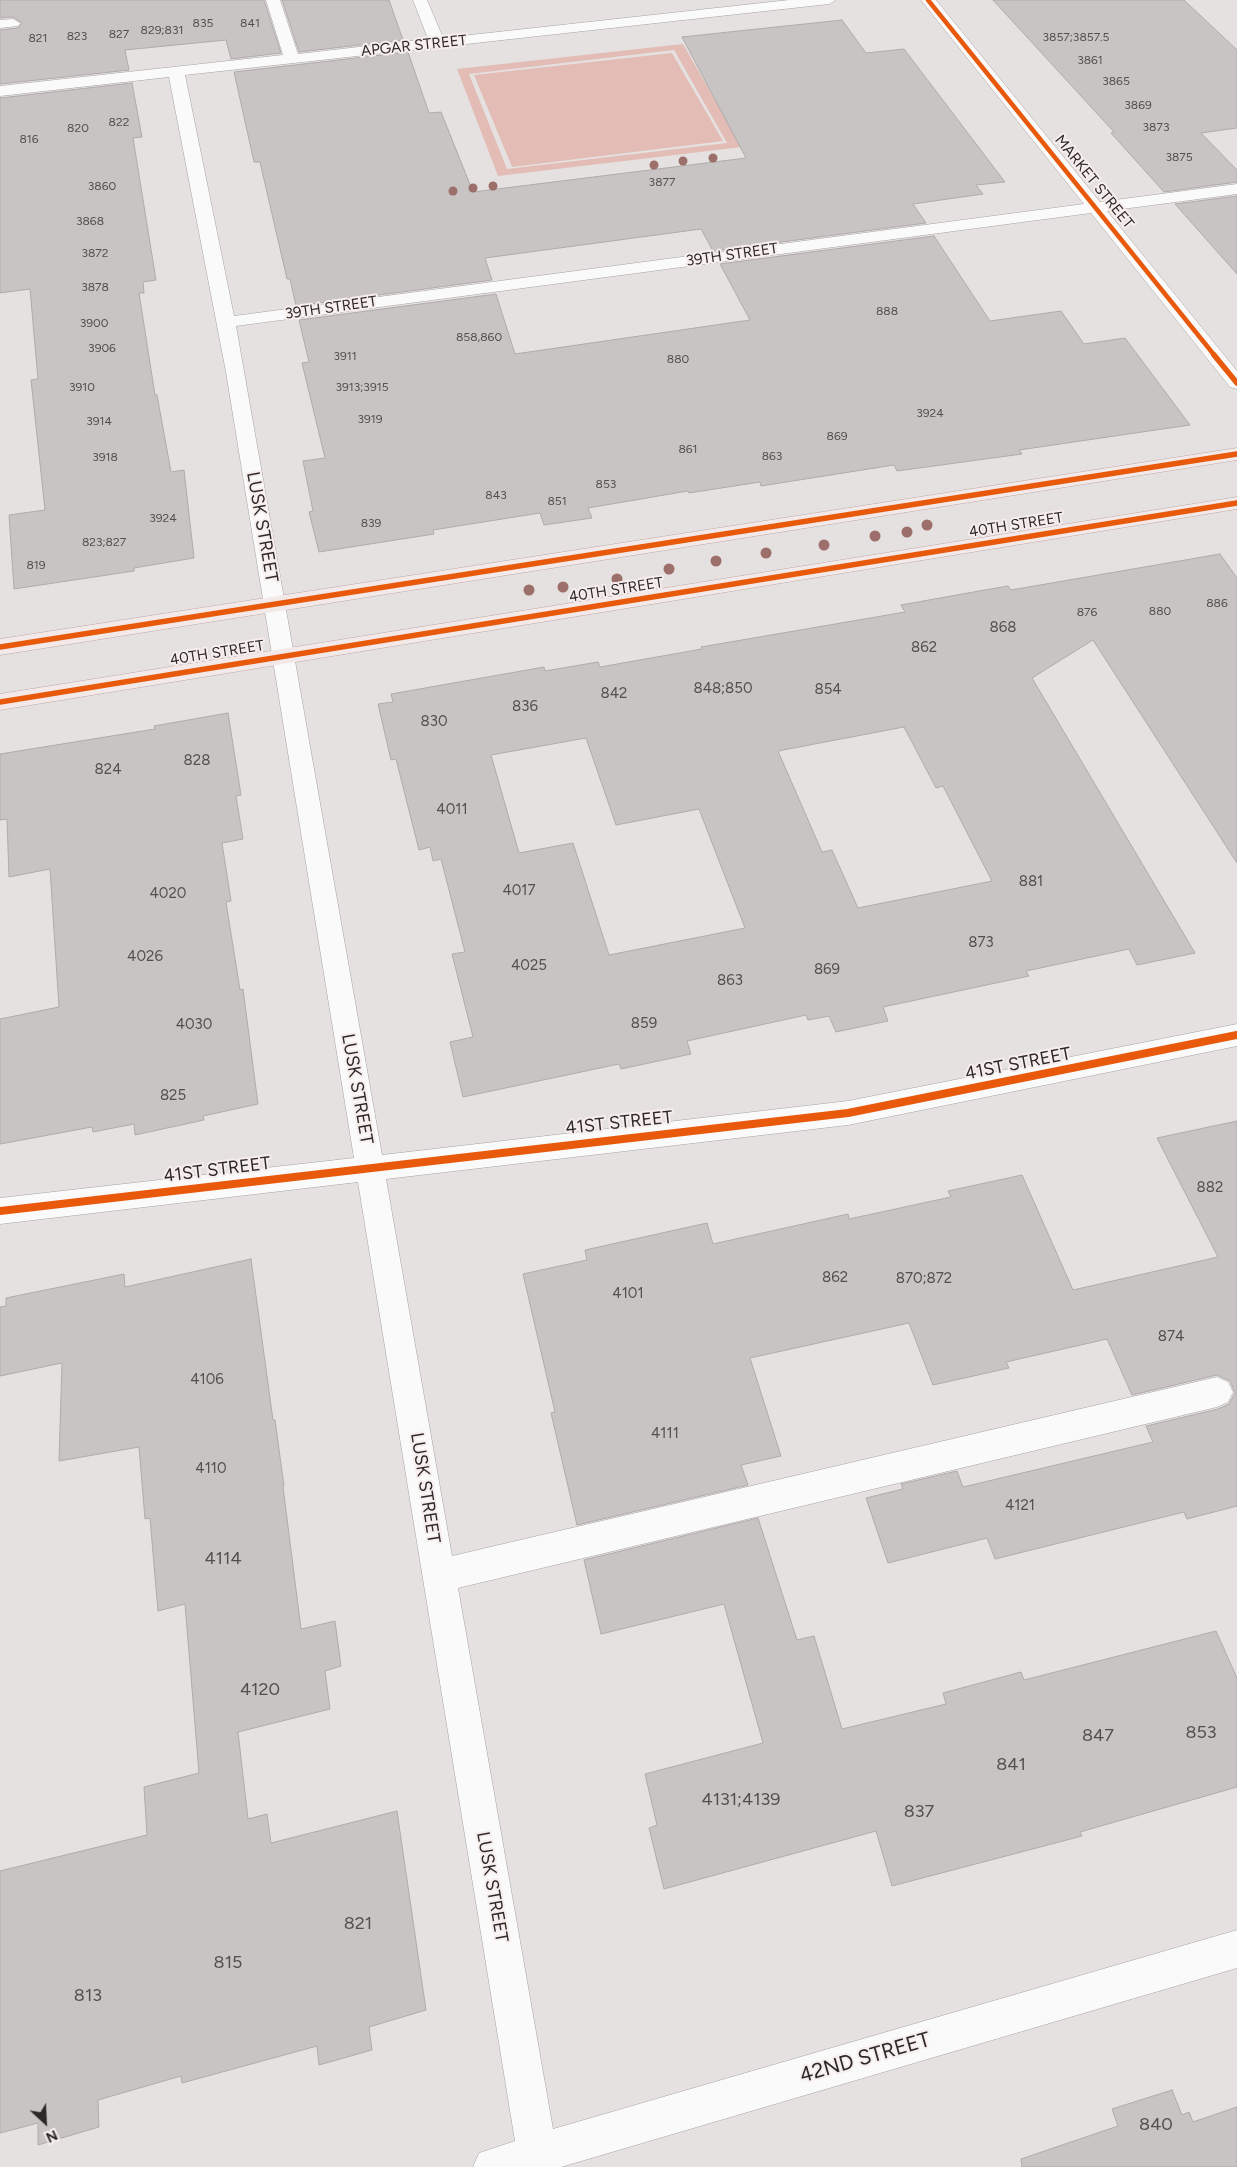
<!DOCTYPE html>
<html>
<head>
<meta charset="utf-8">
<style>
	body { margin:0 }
	#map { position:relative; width:1237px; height:2167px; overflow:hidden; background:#e6e1e1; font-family:Figtree,sans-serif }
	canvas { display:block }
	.north { position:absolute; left:20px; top:2097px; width:50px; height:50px; -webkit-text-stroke:4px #f6edec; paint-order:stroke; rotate:155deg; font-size:14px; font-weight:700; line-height:20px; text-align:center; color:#2c2928 }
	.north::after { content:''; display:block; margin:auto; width:18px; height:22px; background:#2c2928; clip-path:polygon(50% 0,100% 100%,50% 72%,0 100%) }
</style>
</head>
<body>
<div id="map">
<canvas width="1237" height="2167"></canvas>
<div class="north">N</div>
</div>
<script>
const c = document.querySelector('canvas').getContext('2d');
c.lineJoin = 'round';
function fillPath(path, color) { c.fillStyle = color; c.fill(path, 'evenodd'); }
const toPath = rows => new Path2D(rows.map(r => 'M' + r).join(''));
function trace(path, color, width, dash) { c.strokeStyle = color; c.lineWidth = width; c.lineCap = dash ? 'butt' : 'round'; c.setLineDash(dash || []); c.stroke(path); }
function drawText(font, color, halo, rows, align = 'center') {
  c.font = font + ' Figtree,sans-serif'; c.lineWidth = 4; c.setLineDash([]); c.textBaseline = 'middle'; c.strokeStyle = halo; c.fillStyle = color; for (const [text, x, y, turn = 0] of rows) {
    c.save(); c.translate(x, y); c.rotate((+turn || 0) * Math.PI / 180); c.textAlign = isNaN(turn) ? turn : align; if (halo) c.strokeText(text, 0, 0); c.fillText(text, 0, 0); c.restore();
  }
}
const green = toPath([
	[683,44,742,147,498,176,457,69],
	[674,50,727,143,507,169,469,74],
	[672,53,723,141,512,167,474,75]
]);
const building = toPath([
	[0,0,264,0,281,53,231,59,226,40,125,50,129,70,0,84,0,30,18,28,22,23,13,17,0,18,0,0],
	[282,0,389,0,403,40,299,52,282,0],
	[993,0,1184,0,1237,50,1237,128,1201,133,1237,170,1237,182,1164,192,1111,133,1114,132,993,0],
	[842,20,866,53,904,49,1005,182,976,185,983,194,913,204,926,223,713,251,701,229,485,258,492,280,296,306,290,279,287,279,260,162,254,162,234,72,408,52,429,113,441,112,473,192,746,158,682,37,842,20],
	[132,83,142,137,133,138,156,280,143,282,144,293,139,293,155,395,157,395,171,472,184,470,194,558,134,568,134,571,14,589,9,515,45,510,31,380,38,379,30,289,0,293,0,98,132,83],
	[1237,196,1237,274,1175,204,1237,196],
	[934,236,990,321,1061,311,1084,344,1125,338,1190,425,1019,450,1022,454,897,471,894,465,761,486,760,482,689,493,688,491,588,508,592,518,544,525,540,513,433,530,434,534,319,552,309,512,313,511,303,461,325,458,302,363,309,362,299,320,496,294,515,354,750,320,720,264,934,236],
	[1220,554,1237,578,1237,863,1093,640,1032,678,1195,953,1137,965,1129,949,1026,971,1029,976,883,1007,888,1021,836,1032,829,1016,808,1020,806,1015,687,1041,691,1054,621,1069,619,1064,463,1097,450,1042,473,1037,452,954,465,952,441,859,433,861,430,847,419,850,396,759,391,760,378,704,393,702,391,694,544,667,545,671,598,662,600,667,702,649,701,647,905,612,901,605,979,591,1008,586,1011,590,1220,554],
	[904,727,936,788,943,786,992,881,858,908,832,850,822,852,778,751,904,727],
	[586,738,616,825,699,809,745,928,609,955,573,843,519,853,491,755,586,738],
	[228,713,241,795,236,796,243,839,222,843,231,901,226,902,240,990,243,989,258,1104,203,1116,204,1120,135,1135,134,1124,93,1132,92,1127,0,1144,0,1019,59,1007,50,869,9,877,7,819,0,820,0,754,155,729,154,726,228,713],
	[1237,1121,1237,1506,1187,1519,1184,1512,995,1559,987,1538,888,1563,866,1498,903,1489,901,1484,957,1471,963,1487,1153,1442,1146,1426,1218,1409,1229,1404,1235,1393,1230,1381,1217,1375,1132,1395,1107,1339,1006,1362,1009,1368,933,1385,909,1323,750,1358,781,1456,741,1465,748,1485,577,1525,551,1413,555,1412,523,1274,587,1260,585,1250,707,1223,713,1244,848,1214,849,1219,951,1197,948,1191,1022,1175,1073,1290,1218,1257,1157,1138,1237,1121],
	[251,1259,273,1420,275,1420,284,1486,283,1487,301,1629,335,1621,341,1666,325,1671,330,1709,238,1732,248,1819,267,1814,271,1843,397,1811,426,2010,369,2027,372,2050,319,2065,317,2046,182,2083,181,2076,98,2100,99,2127,38,2145,38,2123,0,2133,0,1871,147,1835,144,1787,199,1773,185,1604,158,1611,150,1518,145,1519,139,1447,59,1461,62,1363,0,1376,0,1307,6,1306,6,1298,124,1274,125,1287,251,1259],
	[758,1518,797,1640,814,1636,842,1729,946,1704,943,1693,1021,1672,1024,1680,1216,1631,1237,1678,1237,1787,1080,1832,1082,1836,892,1886,876,1831,664,1889,649,1828,657,1825,645,1774,763,1743,724,1604,601,1634,584,1560,758,1518],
	[1172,2090,1182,2115,1189,2112,1193,2122,1237,2107,1237,2167,1022,2167,1021,2159,1118,2126,1112,2109,1172,2090]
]);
const minor = toPath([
	[266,0,280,0,298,54,428,39,413,0,427,0,443,38,789,0,836,0,829,4,185,75,234,316,1084,204,921,0,936,0,1100,202,1237,184,1237,194,1107,211,1237,371,1237,389,1230,387,1091,213,236,326,382,1155,848,1101,1237,1024,1237,1046,848,1125,386,1179,452,1556,1217,1377,1228,1382,1233,1392,1228,1402,1217,1407,458,1588,553,2129,1237,1930,1237,1968,561,2167,473,2167,479,2153,515,2141,358,1182,0,1224,0,1198,354,1158,226,372,169,77,0,96,0,86,283,55,266,0],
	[13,19,20,23,18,26,0,28,0,20,13,19]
]);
const major = toPath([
	[1237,448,1237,460,0,655,0,639,1237,448],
	[1237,497,1237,509,0,710,0,694,1237,497]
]);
const cyclewayFar2 = toPath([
	[928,0,1215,356]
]);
const cyclewayFar1 = toPath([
	[1214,355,1237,383],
	[0,647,1237,454],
	[0,702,1237,503]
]);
const cycleway = toPath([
	[0,1211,848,1113,1237,1035]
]);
const trees = [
	[713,158,4.5],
	[683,161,4.5],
	[654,165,4.5],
	[493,186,4.5],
	[473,188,4.5],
	[453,191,4.5],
	[927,525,5.5],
	[907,532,5.5],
	[875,536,5.5],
	[824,545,5.5],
	[766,553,5.5],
	[716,561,5.5],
	[669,569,5.5],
	[617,579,5.5],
	[563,587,5.5],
	[529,590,5.5]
];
const farNumbernames = [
	["835",203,23],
	["841",250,23],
	["829;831",162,30],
	["827",119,34],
	["823",77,36],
	["3857;3857.5",1076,37],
	["821",38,38],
	["3861",1090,60],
	["3865",1116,81],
	["3869",1138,105],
	["822",119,122],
	["3873",1156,127],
	["820",78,128],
	["816",29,139],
	["3875",1179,157],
	["3877",662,182],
	["3860",102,186],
	["3868",90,221],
	["3872",95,253],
	["3878",95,287],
	["888",887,311],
	["3900",94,323],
	["858,860",479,337],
	["3906",102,348],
	["3911",345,356],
	["880",678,359],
	["3910",82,387],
	["3913;3915",362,387],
	["3924",930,413],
	["3919",370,419],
	["3914",99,421],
	["869",837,436],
	["861",688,449],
	["863",772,456],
	["3918",105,457],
	["853",606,484],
	["843",496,495],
	["851",557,501],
	["3924",163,518],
	["839",371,523],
	["823;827",104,542],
	["819",36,565],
	["886",1217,603],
	["880",1160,611],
	["876",1087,612]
];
const farStreetnames = [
	["APGAR STREET",414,46,-6],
	["MARKET STREET",1094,182,51],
	["39TH STREET",732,255,-8],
	["39TH STREET",331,308,-8],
	["40TH STREET",1016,525,-9],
	["40TH STREET",616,590,-9],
	["40TH STREET",217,653,-9]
];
const numberNames = [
	["868",1003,628],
	["862",924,648],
	["848;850",723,689],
	["854",828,690],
	["842",614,694],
	["836",525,707],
	["830",434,722],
	["828",197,761],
	["824",108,770],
	["4011",452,810],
	["881",1031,882],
	["4017",519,891],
	["4020",168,894],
	["873",981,943],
	["4026",145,957],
	["4025",529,966],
	["869",827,970],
	["863",730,981],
	["859",644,1024],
	["4030",194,1025],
	["825",173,1096],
	["882",1210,1188],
	["862",835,1278],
	["870;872",924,1279],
	["4101",628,1294],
	["874",1171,1337],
	["4106",207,1380],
	["4111",665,1434],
	["4110",211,1469],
	["4121",1020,1506]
];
const streetNames = [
	["LUSK STREET",262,527,80],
	["41ST STREET",1018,1064,-11],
	["LUSK STREET",357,1089,80],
	["41ST STREET",619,1123,-6],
	["41ST STREET",217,1170,-7],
	["LUSK STREET",425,1488,81],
	["LUSK STREET",492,1887,80]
];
const nearNumbernames = [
	["4114",223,1559],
	["4120",260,1690],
	["853",1201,1733],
	["847",1098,1736],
	["841",1011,1765],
	["4131;4139",741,1800],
	["837",919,1812],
	["821",358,1924],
	["815",228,1963],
	["813",88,1996],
	["840",1156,2125]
];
const nearStreetnames = [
	["42ND STREET",865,2058,-16]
];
fillPath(green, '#e2bcb5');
fillPath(building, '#c8c4c3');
trace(building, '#afabab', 1);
trace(minor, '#a6a2a2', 1);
trace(major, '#baa9a7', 1);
fillPath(minor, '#fbfafa');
fillPath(major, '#f2e9e8');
trace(cyclewayFar2, '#e8590c', 4.5);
trace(cyclewayFar1, '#e8590c', 5.5);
trace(cycleway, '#e8590c', 8);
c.fillStyle = '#9d6f6a';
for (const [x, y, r] of trees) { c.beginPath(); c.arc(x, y, r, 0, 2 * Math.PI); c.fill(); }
drawText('12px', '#53504f', null, farNumbernames);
drawText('15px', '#2c2928', '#f6edec', farStreetnames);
drawText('15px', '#53504f', null, numberNames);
drawText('18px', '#2c2928', '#f6edec', streetNames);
drawText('18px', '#53504f', null, nearNumbernames);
drawText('21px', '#2c2928', '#f6edec', nearStreetnames);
</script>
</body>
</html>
